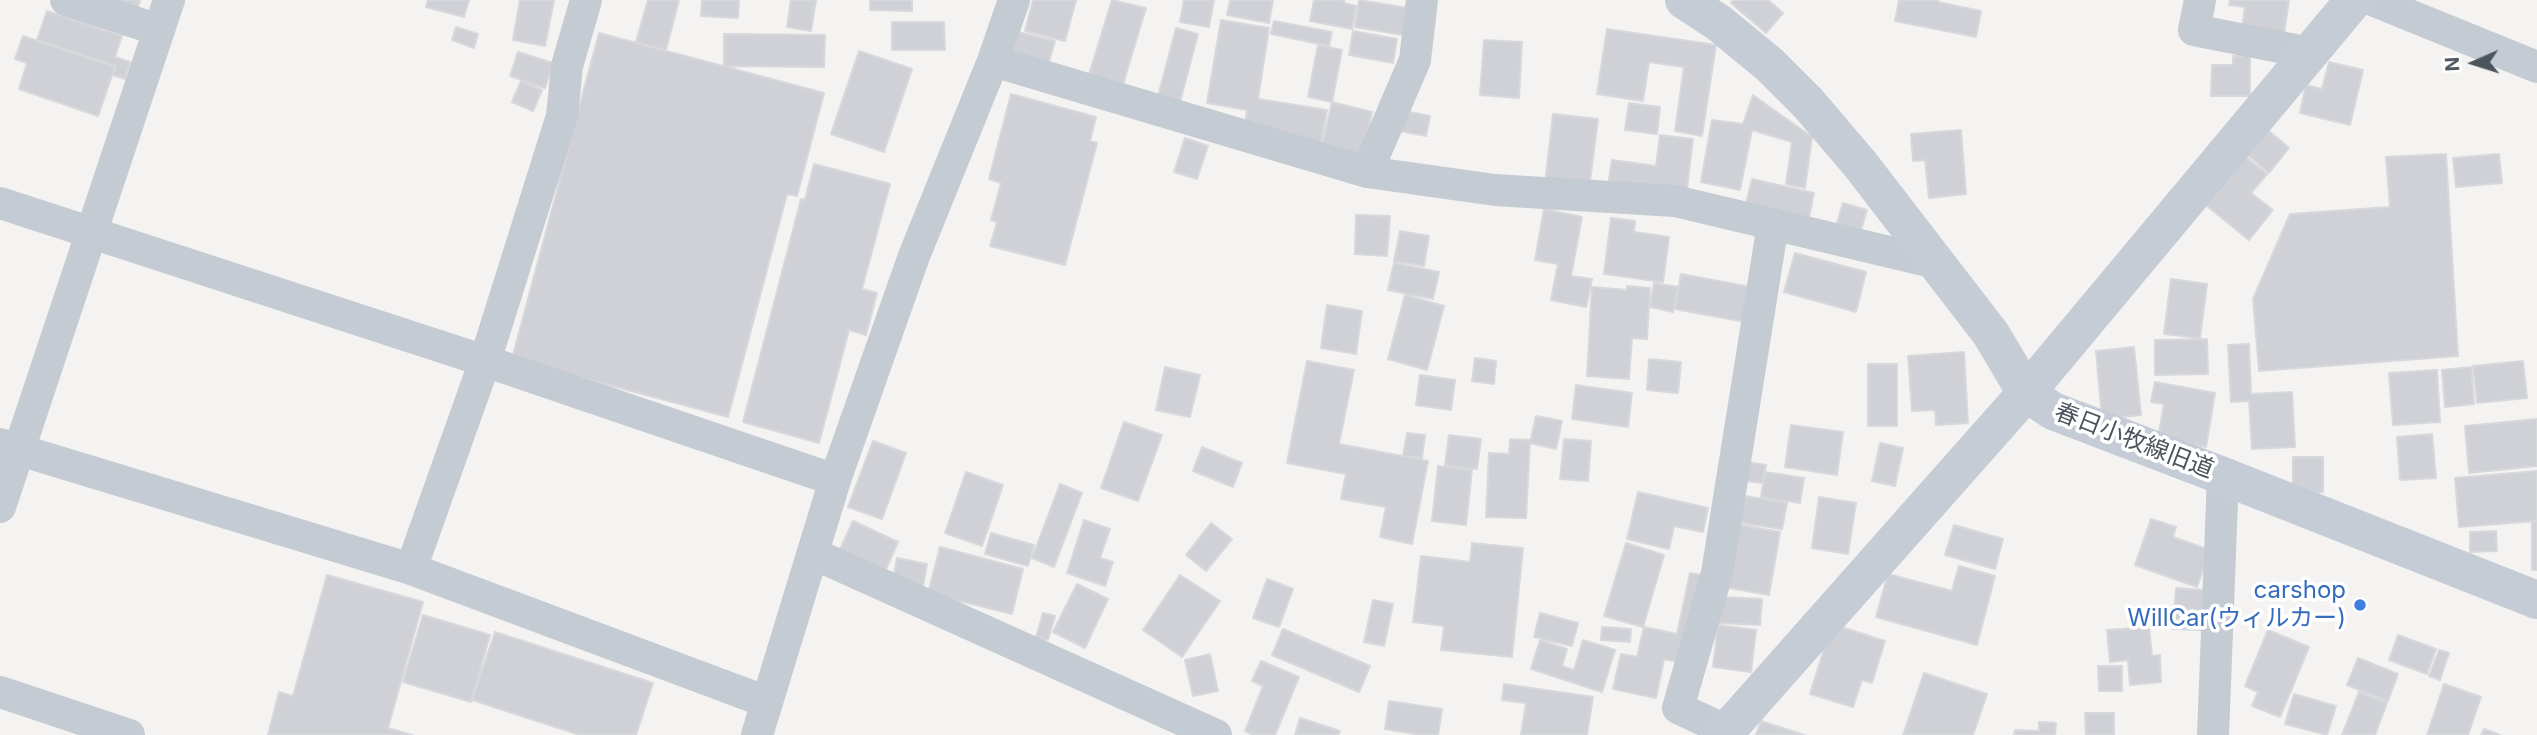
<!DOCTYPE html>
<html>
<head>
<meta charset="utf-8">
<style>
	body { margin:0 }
	#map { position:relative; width:2537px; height:735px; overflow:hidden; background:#f4f3f2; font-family:Inter,sans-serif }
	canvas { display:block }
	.north { position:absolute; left:2439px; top:28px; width:70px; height:70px; -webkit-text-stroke:5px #fff; paint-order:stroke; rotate:267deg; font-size:19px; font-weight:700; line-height:28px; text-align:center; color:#4c545d }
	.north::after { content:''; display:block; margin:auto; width:24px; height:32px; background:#4c545d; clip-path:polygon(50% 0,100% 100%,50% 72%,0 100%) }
</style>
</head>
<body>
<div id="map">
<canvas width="2537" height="735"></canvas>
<div class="north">N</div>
</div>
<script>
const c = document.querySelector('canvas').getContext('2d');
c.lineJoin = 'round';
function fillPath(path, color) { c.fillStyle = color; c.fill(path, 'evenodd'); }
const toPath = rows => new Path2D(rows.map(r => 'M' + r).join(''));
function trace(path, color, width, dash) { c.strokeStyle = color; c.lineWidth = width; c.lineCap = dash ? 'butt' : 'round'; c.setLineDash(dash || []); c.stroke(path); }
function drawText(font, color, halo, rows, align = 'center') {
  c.font = font + ' Inter,"Noto Sans JP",sans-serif'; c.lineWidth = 7; c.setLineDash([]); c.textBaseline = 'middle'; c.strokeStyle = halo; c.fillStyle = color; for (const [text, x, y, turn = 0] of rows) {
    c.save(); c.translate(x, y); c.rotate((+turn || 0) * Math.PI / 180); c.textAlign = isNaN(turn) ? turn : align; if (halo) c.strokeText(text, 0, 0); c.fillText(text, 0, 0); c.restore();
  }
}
const building = toPath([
	[101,0,140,0,137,10,101,0],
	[428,0,469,0,464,17,426,7,428,0],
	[520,0,554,0,545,46,513,40,520,0],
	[648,0,679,0,666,50,636,42,648,0],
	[702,0,739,0,738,18,701,16,702,0],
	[791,0,816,0,811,31,787,27,791,0],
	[870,0,912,0,912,11,870,10,870,0],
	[1033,0,1076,0,1065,41,1025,31,1033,0],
	[1112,0,1146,8,1121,91,1087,81,1112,0],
	[1184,0,1214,0,1209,27,1180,22,1184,0],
	[1230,0,1273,0,1269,23,1227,15,1230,0],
	[1314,0,1344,0,1344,3,1356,6,1352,29,1310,21,1314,0],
	[1359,0,1408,8,1403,35,1355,27,1359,0],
	[1733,0,1768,0,1783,13,1766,33,1731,3,1733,0],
	[1899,0,1938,0,1938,2,1981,11,1976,37,1895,21,1899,0],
	[2230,0,2289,0,2284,34,2242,28,2245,7,2229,5,2230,0],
	[47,11,122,36,115,57,130,62,125,79,113,75,116,66,37,40,47,11],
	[1221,20,1269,28,1258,99,1327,110,1321,143,1244,130,1247,110,1207,103,1221,20],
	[1274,21,1332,32,1329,46,1271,34,1274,21],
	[892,22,944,22,945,50,892,50,892,22],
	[456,27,478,34,474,48,452,40,456,27],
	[1176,28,1198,34,1180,102,1158,96,1176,28],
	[1607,29,1716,45,1702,136,1675,131,1684,67,1649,62,1643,101,1597,94,1607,29],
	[1353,31,1397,39,1393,63,1349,55,1353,31],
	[1018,32,1055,41,1047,68,1011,58,1018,32],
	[599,33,824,93,797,196,787,194,728,417,512,359,599,33],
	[724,34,825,35,824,67,724,66,724,34],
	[23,36,115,67,98,116,19,89,27,63,15,59,23,36],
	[1484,40,1522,42,1519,98,1480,95,1484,40],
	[1318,45,1342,50,1332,102,1308,97,1318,45],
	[859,51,912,69,884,152,831,134,859,51],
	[518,52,553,63,545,88,510,76,518,52],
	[2233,56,2250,56,2250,96,2211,96,2212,65,2233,65,2233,56],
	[2329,62,2363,70,2350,125,2300,113,2306,85,2322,89,2329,62],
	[521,81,542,90,533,111,512,102,521,81],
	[1011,94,1096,117,1090,141,1097,143,1065,265,990,246,997,222,991,220,1001,183,989,179,1011,94],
	[1753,95,1812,137,1805,188,1786,184,1792,142,1752,130,1740,190,1701,182,1712,120,1743,124,1753,95],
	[1332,102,1372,112,1362,156,1322,146,1332,102],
	[1629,103,1660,107,1657,134,1625,130,1629,103],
	[1405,111,1430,116,1426,136,1400,131,1405,111],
	[1553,114,1598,119,1589,189,1545,184,1553,114],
	[1961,130,1966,194,1929,198,1925,160,1913,161,1911,134,1961,130],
	[2269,131,2289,148,2269,173,2248,155,2269,131],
	[1660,135,1693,139,1686,197,1608,186,1612,160,1656,166,1660,135],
	[1185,138,1208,146,1197,179,1174,172,1185,138],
	[2446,154,2458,356,2259,371,2253,299,2290,214,2390,207,2386,157,2446,154],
	[2499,154,2502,183,2456,187,2453,158,2499,154],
	[2246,157,2267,174,2251,193,2273,210,2249,240,2207,206,2246,157],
	[814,164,890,184,862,289,877,293,866,335,849,330,819,443,743,422,801,199,805,200,814,164],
	[1752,179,1814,193,1808,222,1745,208,1752,179],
	[1843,203,1867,210,1859,237,1835,230,1843,203],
	[1544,209,1582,217,1571,276,1592,279,1586,307,1551,300,1558,264,1535,260,1544,209],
	[1356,215,1390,216,1387,256,1355,254,1356,215],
	[1611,218,1635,221,1634,232,1669,237,1663,282,1604,274,1611,218],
	[1400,231,1429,236,1424,266,1394,261,1400,231],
	[1795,253,1866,272,1856,312,1784,292,1795,253],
	[1394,263,1439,272,1433,299,1388,290,1394,263],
	[1681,274,1751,287,1745,322,1675,309,1681,274],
	[2171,279,2207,284,2200,338,2164,334,2171,279],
	[1654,283,1678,287,1673,312,1650,307,1654,283],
	[1627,286,1650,288,1647,339,1632,338,1629,379,1587,376,1592,287,1627,290,1627,286],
	[1405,295,1444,306,1427,370,1388,359,1405,295],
	[1327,305,1362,311,1356,354,1321,348,1327,305],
	[2207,339,2208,374,2155,375,2155,340,2207,339],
	[2249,344,2251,394,2292,392,2295,447,2252,449,2249,401,2231,402,2228,345,2249,344],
	[2134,347,2141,415,2102,419,2096,351,2134,347],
	[1964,352,1968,423,1936,425,1935,410,1912,411,1908,356,1964,352],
	[1475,358,1496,361,1494,384,1472,381,1475,358],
	[1649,359,1681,362,1678,393,1647,390,1649,359],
	[1307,361,1354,370,1339,444,1428,461,1412,544,1380,537,1386,507,1341,499,1346,474,1287,463,1307,361],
	[2523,361,2527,398,2477,403,2473,366,2523,361],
	[1868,364,1897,364,1897,426,1868,426,1868,364],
	[1165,367,1200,375,1190,417,1156,410,1165,367],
	[2471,367,2474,404,2445,407,2442,370,2471,367],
	[2437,370,2440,422,2393,425,2389,373,2437,370],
	[1420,375,1455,380,1451,410,1416,405,1420,375],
	[2155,382,2215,393,2206,447,2158,438,2164,404,2151,402,2155,382],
	[1576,385,1632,393,1628,427,1572,419,1576,385],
	[1536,416,1562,421,1556,449,1530,443,1536,416],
	[2537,419,2537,466,2469,473,2465,426,2537,419],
	[1124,422,1162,435,1138,501,1101,488,1124,422],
	[1791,425,1843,432,1837,475,1785,467,1791,425],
	[1407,433,1425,435,1422,458,1403,456,1407,433],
	[2432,434,2436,478,2400,480,2397,437,2432,434],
	[1449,435,1481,439,1477,469,1445,465,1449,435],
	[1510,439,1530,440,1526,518,1486,517,1489,453,1509,454,1510,439],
	[1564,439,1591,441,1588,481,1560,479,1564,439],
	[873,441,906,453,882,519,848,507,873,441],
	[1880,443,1903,448,1895,486,1872,481,1880,443],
	[1202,447,1242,463,1233,487,1193,471,1202,447],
	[2293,457,2323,457,2323,492,2293,493,2293,457],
	[1748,462,1766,465,1763,483,1745,481,1748,462],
	[1438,466,1472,470,1466,525,1432,521,1438,466],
	[2537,471,2537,521,2459,527,2455,478,2537,471],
	[966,472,1003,485,982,546,945,533,966,472],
	[1765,472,1804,478,1800,503,1761,497,1765,472],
	[1060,484,1082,493,1054,567,1032,558,1060,484],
	[1638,492,1708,508,1703,532,1674,526,1669,549,1627,539,1638,492],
	[1739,495,1787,503,1782,529,1735,522,1739,495],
	[1819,497,1856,503,1848,554,1812,548,1819,497],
	[2151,519,2176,527,2173,537,2210,550,2197,587,2135,565,2151,519],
	[1084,520,1110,529,1100,558,1113,562,1105,586,1067,573,1084,520],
	[853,521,898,542,882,578,837,556,853,521],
	[2532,522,2537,522,2537,570,2532,570,2532,522],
	[1211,523,1232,539,1206,571,1186,555,1211,523],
	[1735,524,1780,532,1769,595,1724,587,1735,524],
	[1954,525,2003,539,1995,569,1945,555,1954,525],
	[2496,531,2497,551,2470,552,2470,532,2496,531],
	[991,533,1034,545,1028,566,985,554,991,533],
	[1472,543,1523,548,1512,657,1441,650,1444,626,1413,622,1421,556,1470,562,1472,543],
	[1626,543,1664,555,1643,627,1604,616,1626,543],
	[940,547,1023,569,1012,614,928,593,940,547],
	[897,558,927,564,922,592,892,586,897,558],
	[1959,566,1995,576,1977,645,1876,617,1888,574,1952,591,1959,566],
	[1690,573,1706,576,1686,664,1664,659,1656,698,1613,689,1621,654,1637,657,1644,627,1677,634,1690,573],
	[327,575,423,602,388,728,412,735,268,735,279,692,293,696,327,575],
	[1180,575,1220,601,1182,657,1143,630,1180,575],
	[1267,579,1293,589,1279,627,1253,618,1267,579],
	[1077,584,1108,599,1085,648,1053,632,1077,584],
	[2176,588,2204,590,2201,630,2173,629,2176,588],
	[1721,597,1762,599,1760,625,1719,623,1721,597],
	[1373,600,1393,604,1384,646,1364,642,1373,600],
	[1043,613,1055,616,1048,640,1036,637,1043,613],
	[1540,613,1578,623,1572,646,1534,637,1540,613],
	[423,615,490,635,471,702,403,682,423,615],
	[1832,624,1885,641,1872,683,1862,680,1853,707,1810,694,1832,624],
	[1718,625,1756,630,1751,672,1713,667,1718,625],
	[1602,627,1631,629,1630,642,1601,640,1602,627],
	[2149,627,2152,656,2160,655,2161,682,2130,685,2128,660,2110,662,2107,630,2149,627],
	[1283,629,1370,666,1359,692,1272,655,1283,629],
	[2268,630,2309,647,2280,717,2252,706,2258,692,2245,686,2268,630],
	[495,632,653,683,636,735,580,735,472,700,495,632],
	[2398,635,2436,649,2427,674,2389,660,2398,635],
	[1540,640,1567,649,1562,666,1574,670,1583,640,1615,650,1602,692,1531,669,1540,640],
	[2439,650,2449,653,2440,680,2429,676,2439,650],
	[1210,654,1218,691,1193,696,1185,660,1210,654],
	[2358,658,2398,674,2388,701,2347,685,2358,658],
	[1261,661,1299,677,1275,735,1253,735,1245,731,1263,686,1252,681,1261,661],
	[2098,666,2122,666,2122,691,2099,691,2098,666],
	[1924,673,1987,694,1973,735,1903,735,1924,673],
	[1504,684,1593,697,1587,735,1521,735,1526,703,1502,700,1504,684],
	[2444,684,2481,697,2468,735,2427,735,2444,684],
	[2359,692,2387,703,2375,735,2342,735,2359,692],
	[2294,694,2336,706,2327,735,2285,724,2294,694],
	[1389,701,1442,709,1438,735,1421,735,1385,729,1389,701],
	[2085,713,2114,713,2114,735,2086,735,2085,713],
	[1300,718,1340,731,1338,735,1295,735,1300,718],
	[1761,721,1804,735,1756,735,1761,721],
	[2039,722,2056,723,2055,735,2014,735,2015,730,2039,731,2039,722],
	[2484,729,2500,735,2481,735,2484,729]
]);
const street = toPath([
	[66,0,159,30],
	[2200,0,2194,30,2310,53],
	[2372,0,2537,67],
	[993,61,1367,172,1495,190,1675,201,1936,263],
	[1367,172,1415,60,1422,0],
	[0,203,485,361,835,480],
	[0,444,411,569,767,702],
	[0,507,169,0],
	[814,554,1216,735],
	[411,569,485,361,562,116,567,66,586,0],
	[0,692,129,735],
	[1727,731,1678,708,1717,573,1773,224],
	[757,735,835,480,914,256,993,61,1014,0],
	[2213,735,2223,476]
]);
const secondary = toPath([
	[1684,0,1719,23,1770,65,1808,103,1860,164,1991,334,2026,393,2053,411,2223,476,2537,600],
	[1723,735,2026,393,2354,0]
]);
const markers = [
	[2360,605,7,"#3f7fe0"]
];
const streetNames = [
	["春日小牧線旧道",2134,441,21]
];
const shopNames = [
	["carshop",2346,591],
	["WillCar(ウィルカー)",2346,619]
];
fillPath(building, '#d0d1d6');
trace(building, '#d7d8dc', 2);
trace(street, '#c5cbd2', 32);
trace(secondary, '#c6ccd6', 38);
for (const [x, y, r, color] of markers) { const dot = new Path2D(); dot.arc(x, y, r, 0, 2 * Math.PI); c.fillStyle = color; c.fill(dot); trace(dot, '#fff', 2.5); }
drawText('24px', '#4c545d', '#fff', streetNames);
drawText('24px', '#366cbe', '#fff', shopNames, 'right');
</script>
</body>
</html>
